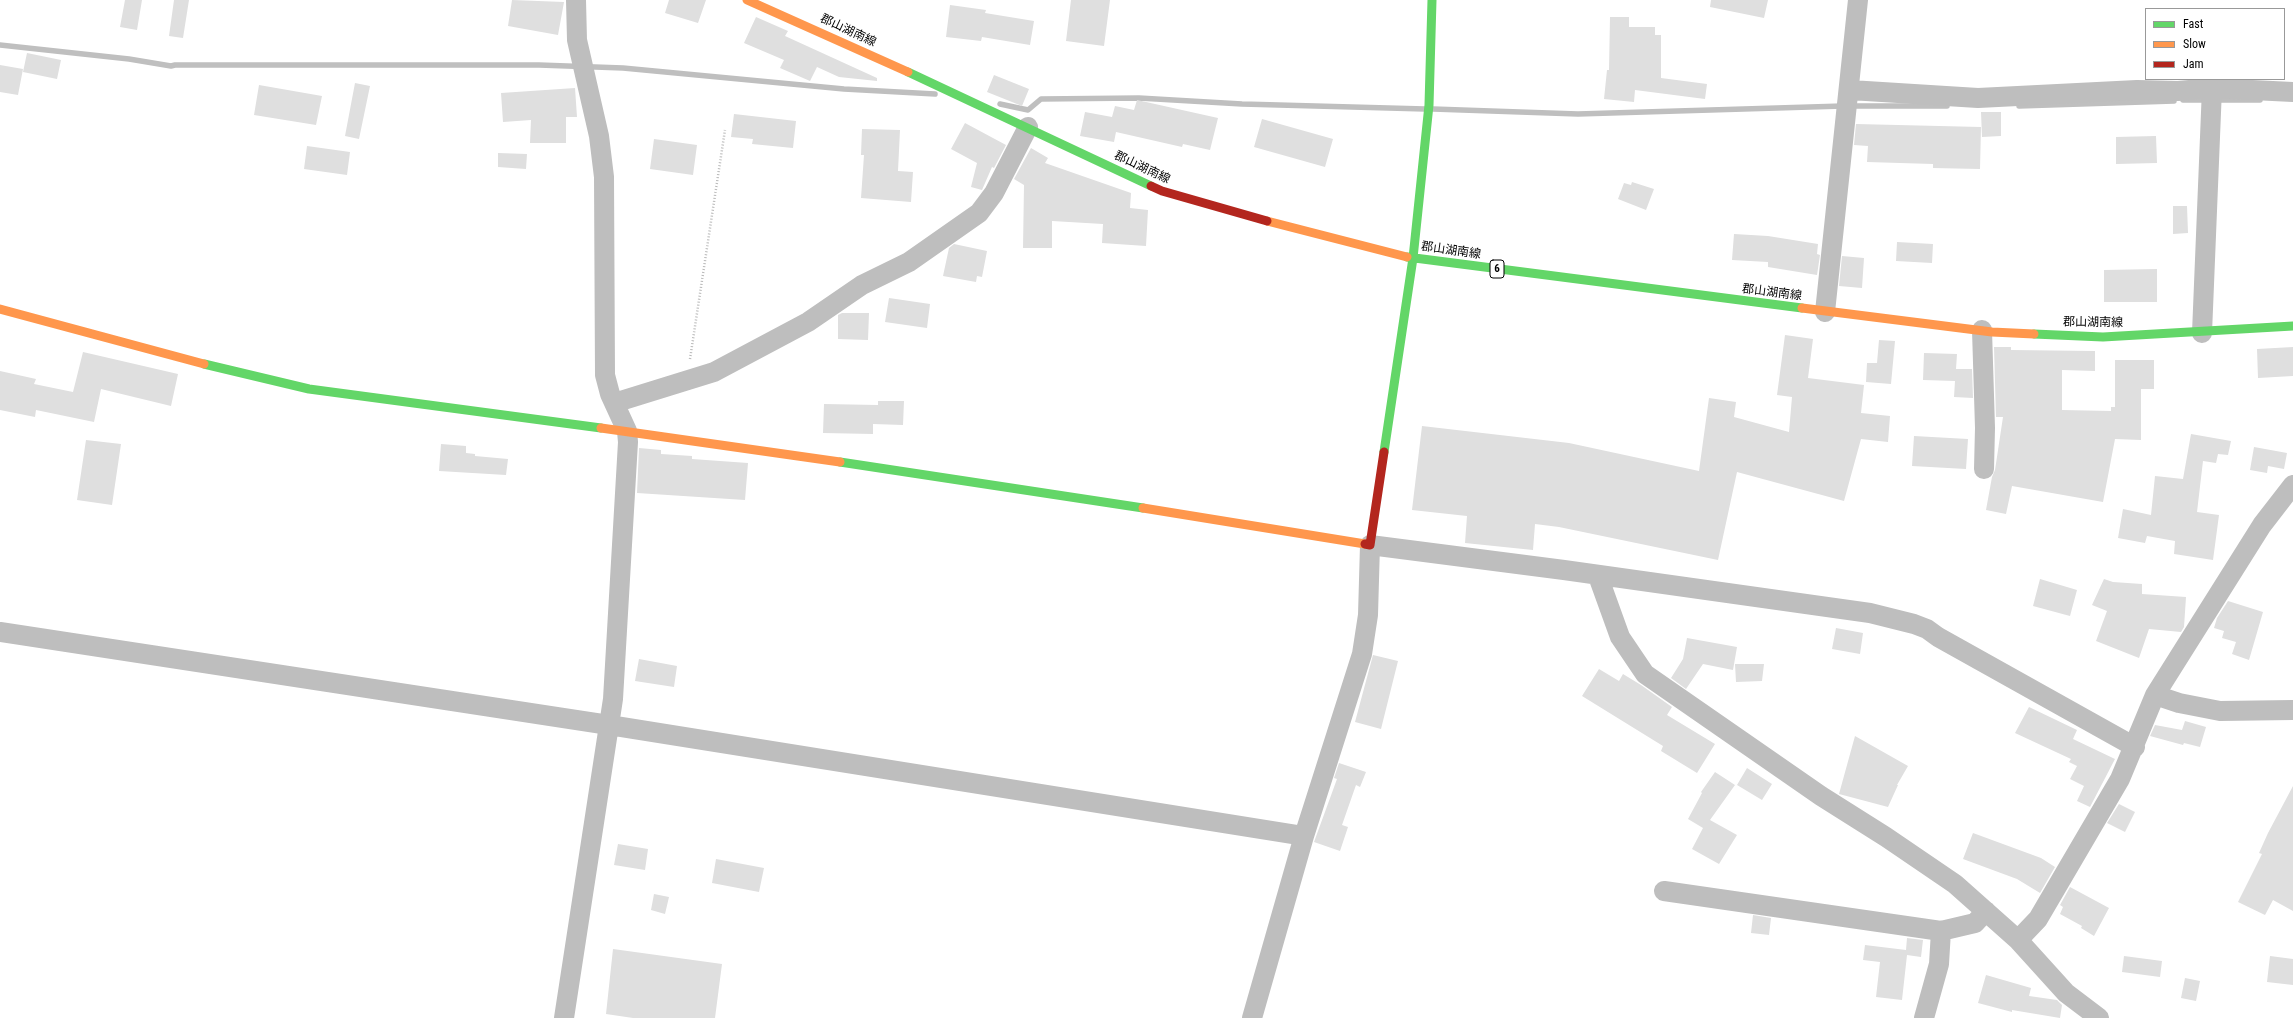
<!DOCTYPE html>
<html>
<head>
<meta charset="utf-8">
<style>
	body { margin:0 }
	#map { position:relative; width:2293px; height:1018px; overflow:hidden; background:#fff; font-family:"Roboto Condensed",sans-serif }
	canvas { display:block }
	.legend { position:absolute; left:2145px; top:8px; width:140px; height:72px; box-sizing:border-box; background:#fff; border:1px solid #999; margin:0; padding:5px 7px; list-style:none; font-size:12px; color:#000 }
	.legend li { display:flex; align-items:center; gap:8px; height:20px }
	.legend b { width:20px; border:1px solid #999 }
</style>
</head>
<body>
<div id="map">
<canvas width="2293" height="1018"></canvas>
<ul class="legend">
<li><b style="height:5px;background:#63d668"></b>Fast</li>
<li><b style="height:5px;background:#ff974d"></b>Slow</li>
<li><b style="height:5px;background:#b3261e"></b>Jam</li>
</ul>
</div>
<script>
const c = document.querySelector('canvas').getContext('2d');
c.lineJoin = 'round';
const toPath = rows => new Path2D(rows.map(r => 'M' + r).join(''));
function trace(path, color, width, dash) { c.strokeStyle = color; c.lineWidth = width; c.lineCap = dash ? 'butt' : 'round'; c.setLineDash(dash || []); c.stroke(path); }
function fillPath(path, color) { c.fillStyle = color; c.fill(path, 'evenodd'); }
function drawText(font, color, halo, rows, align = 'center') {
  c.font = font + ' "Roboto Condensed","Noto Sans JP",sans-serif'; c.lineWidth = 3.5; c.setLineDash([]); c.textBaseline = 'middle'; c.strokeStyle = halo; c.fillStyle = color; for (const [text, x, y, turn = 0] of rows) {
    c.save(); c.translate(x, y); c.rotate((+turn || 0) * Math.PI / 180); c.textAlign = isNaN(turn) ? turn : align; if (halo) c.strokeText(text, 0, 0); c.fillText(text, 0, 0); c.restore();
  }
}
const stream = toPath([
	[0,45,129,59,171,66,175,65,539,65,623,68,844,89,935,94],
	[2183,100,2260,100],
	[1000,104,1028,110,1041,99,1139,98,1242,104,1425,109],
	[1851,106,1947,106],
	[2019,106,2174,101],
	[1433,109,1578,114,1843,106]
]);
const building = toPath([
	[125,0,142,0,137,30,120,27],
	[174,0,189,0,183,38,169,36],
	[512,0,564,2,558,35,508,26],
	[669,0,706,0,698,23,665,13],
	[1071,0,1110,0,1104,46,1066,41],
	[1711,0,1768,0,1764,18,1710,7],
	[950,5,986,10,985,13,1034,21,1030,45,982,37,981,41,946,37],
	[756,17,788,31,785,36,877,78,877,81,839,77,817,67,810,81,780,68,784,60,744,43],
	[1610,17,1629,17,1629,27,1655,27,1655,35,1661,35,1661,78,1707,84,1705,99,1635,90,1634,102,1604,99,1607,70,1609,70],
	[27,53,61,60,57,79,23,72],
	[0,65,23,69,18,95,0,92],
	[994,75,1029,89,1022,106,987,92],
	[355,83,370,86,359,139,345,136],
	[259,85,322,96,316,125,254,115],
	[575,88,577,117,566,117,566,143,530,143,531,120,503,122,501,93],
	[1137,100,1218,118,1210,150,1183,144,1182,147,1116,132,1114,142,1080,136,1085,112,1112,117,1115,106,1134,110],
	[1981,112,2001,112,2001,136,1982,137],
	[734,114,796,121,793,148,752,144,753,139,731,137],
	[1262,119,1333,139,1325,167,1254,147],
	[965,123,1006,145,994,168,992,167,982,190,971,187,977,163,951,149],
	[1856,124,1981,127,1980,169,1933,168,1933,164,1867,162,1868,146,1854,145],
	[862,129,900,130,898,171,913,172,911,202,861,198,864,155,861,155],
	[2156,136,2157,163,2116,164,2116,137],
	[654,139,697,145,693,175,650,169],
	[307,146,350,152,347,175,304,169],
	[1031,148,1048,158,1045,163,1131,193,1130,208,1148,210,1146,246,1102,243,1103,224,1052,221,1052,248,1023,248,1024,185,1014,179],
	[498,153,527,154,526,169,498,167],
	[1632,182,1654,189,1646,210,1618,199,1624,183,1631,185],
	[2173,206,2187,206,2188,233,2173,234],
	[1734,234,1768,236,1818,244,1817,254,1820,255,1817,275,1768,267,1768,262,1732,260],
	[1897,242,1933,244,1932,263,1896,261],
	[954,244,987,251,982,277,977,276,976,282,943,276,949,248],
	[1842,256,1864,258,1862,288,1839,286],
	[2157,269,2157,302,2104,302,2104,270],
	[889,298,930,304,927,328,885,322],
	[842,313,869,313,868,340,838,339,838,315],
	[1785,335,1813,339,1808,378,1864,385,1861,413,1890,416,1888,442,1861,439,1844,501,1737,472,1718,560,1559,527,1535,524,1533,550,1465,543,1467,516,1412,510,1422,426,1569,443,1699,471,1709,398,1736,402,1734,417,1789,432,1792,397,1777,395],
	[1879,340,1895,341,1891,384,1866,382,1867,363,1877,363],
	[1994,347,2011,347,2011,350,2095,351,2095,371,2062,370,2062,410,2111,411,2111,407,2115,407,2115,360,2154,360,2154,389,2141,389,2141,440,2115,439,2103,502,2012,486,2006,514,1986,510,1992,477,1995,470,2003,417,1996,417],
	[2293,347,2293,376,2258,378,2257,349],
	[83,352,178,374,171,406,101,389,94,422,36,410,35,417,0,410,0,371,36,379,34,384,73,392],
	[1924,353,1957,354,1956,369,1972,369,1973,398,1954,397,1955,381,1923,380],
	[878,401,904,401,903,425,873,424,873,434,823,433,824,404,878,405],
	[2191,434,2231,441,2228,455,2218,454,2216,463,2203,461,2197,512,2219,515,2213,560,2174,554,2175,541,2147,536,2145,543,2118,538,2123,509,2151,515,2155,476,2183,479],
	[1914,436,1968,439,1966,469,1912,466],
	[86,440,121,444,112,505,77,500],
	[441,444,466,446,466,453,475,454,475,456,508,459,506,475,439,471],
	[2254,447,2287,453,2284,469,2268,466,2267,473,2250,470],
	[639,448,661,450,661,454,692,456,692,459,748,463,745,500,637,493],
	[2040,579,2077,590,2070,616,2033,606],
	[2104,579,2113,582,2142,584,2142,594,2186,597,2184,627,2181,632,2149,629,2139,658,2096,641,2107,611,2092,605],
	[2228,601,2263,612,2249,660,2232,654,2236,642,2222,638,2224,631,2214,628,2217,618],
	[1836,628,1863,633,1860,654,1832,649],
	[1687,638,1737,647,1733,670,1703,664,1686,689,1671,678,1683,659],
	[1373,655,1398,661,1381,729,1355,722],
	[639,659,677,666,674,687,635,681],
	[1735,664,1764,664,1762,681,1736,682],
	[1599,669,1619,681,1623,674,1641,685,1672,707,1667,715,1715,744,1697,773,1661,751,1663,746,1582,696],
	[2029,707,2077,730,2073,739,2115,759,2090,807,2077,801,2084,786,2070,779,2077,766,2069,762,2071,759,2015,733],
	[2185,721,2206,727,2200,747,2184,743,2183,745,2150,736,2155,725,2182,730],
	[1855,736,1908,766,1897,785,1898,785,1888,807,1839,794],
	[1339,763,1366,772,1360,787,1356,785,1342,825,1348,827,1340,851,1314,842,1337,779,1334,778],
	[1747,768,1772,784,1762,800,1737,785],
	[1715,772,1735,785,1710,820,1737,835,1719,864,1692,849,1703,828,1688,819,1702,793,1701,792],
	[2293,786,2293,911,2273,900,2265,915,2238,902,2262,854,2259,853,2268,833],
	[2119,804,2135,812,2125,832,2107,823],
	[1973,833,2041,858,2055,867,2040,893,2017,879,1963,859],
	[618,844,648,849,645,870,614,865],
	[716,859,764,868,759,892,712,883],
	[2070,887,2109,908,2094,936,2081,928,2082,926,2060,914,2063,907,2060,905],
	[654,894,669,897,665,914,651,910],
	[1753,915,1771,918,1769,935,1751,933],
	[1907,938,1923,940,1921,957,1907,955,1902,1000,1876,997,1880,962,1863,960,1865,945,1906,950],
	[613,949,722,964,715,1018,633,1018,606,1014],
	[2124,956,2162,961,2160,977,2122,972],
	[2270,956,2293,959,2293,985,2267,982],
	[1986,975,2031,988,2029,996,2057,1000,2062,1005,2060,1018,2012,1010,2012,1012,1978,1003],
	[2185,978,2200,981,2196,1001,2181,998]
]);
const path = toPath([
	[690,359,725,130]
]);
const street = toPath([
	[1850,90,1978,98,2137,90,2178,91,2212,88,2293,92],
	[1825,312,1858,0],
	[1982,330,1985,428,1984,469],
	[2202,333,2212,88],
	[614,403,714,372,808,322,862,285,909,262,979,213,994,193,1028,127],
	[1598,576,1620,637,1645,674,1821,796,1886,837,1955,884,2018,940,2066,993,2099,1018],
	[0,632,609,725,1304,836],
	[2155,695,2179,703,2220,711,2293,710],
	[1664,891,1941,931,1975,923,1986,911],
	[2018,940,2038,919,2120,779,2155,695,2262,525,2293,485],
	[564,1018,613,699,628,442,627,431,610,394,605,375,604,177,599,136,577,40,576,0],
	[1252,1018,1304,836,1362,654,1368,615,1370,545,1564,570,1870,613,1914,624,1927,629,1938,637,2135,747],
	[1924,1018,1939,964,1941,931]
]);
const fast = toPath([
	[908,72,1151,186],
	[1407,257,1802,308],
	[2034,334,2103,337,2293,326],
	[204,364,309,389,601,428],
	[1384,452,1413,258,1429,105,1432,0],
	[840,462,1143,508]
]);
const slow = toPath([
	[747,0,908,72],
	[1267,221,1407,257],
	[1802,308,1992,332,2034,334],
	[0,309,204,364],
	[601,428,840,462],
	[1143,508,1365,544]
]);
const jam = toPath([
	[1151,186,1162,191,1267,221],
	[1365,544,1370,545,1384,452]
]);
const shields = [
	[1497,269,14]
];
const shieldNames = [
	["6",1497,269]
];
const streetNames = [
	["郡山湖南線",848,31,25],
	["郡山湖南線",1142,168,25],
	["郡山湖南線",1451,251,8],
	["郡山湖南線",1772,293,7],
	["郡山湖南線",2093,323,1]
];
trace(stream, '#bfbfbf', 5.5);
fillPath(building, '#dfdfdf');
trace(path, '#b9b9b9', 2.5, [1, 2]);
trace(street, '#bebebe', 20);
trace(fast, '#63d668', 9);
trace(slow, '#ff974d', 9);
trace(jam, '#b3261e', 9);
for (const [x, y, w] of shields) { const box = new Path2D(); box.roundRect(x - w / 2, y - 9, w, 18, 3); c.fillStyle = '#fff'; c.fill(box); trace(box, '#000', 1); }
drawText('bold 11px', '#000', null, shieldNames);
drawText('12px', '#000', '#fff', streetNames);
</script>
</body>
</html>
